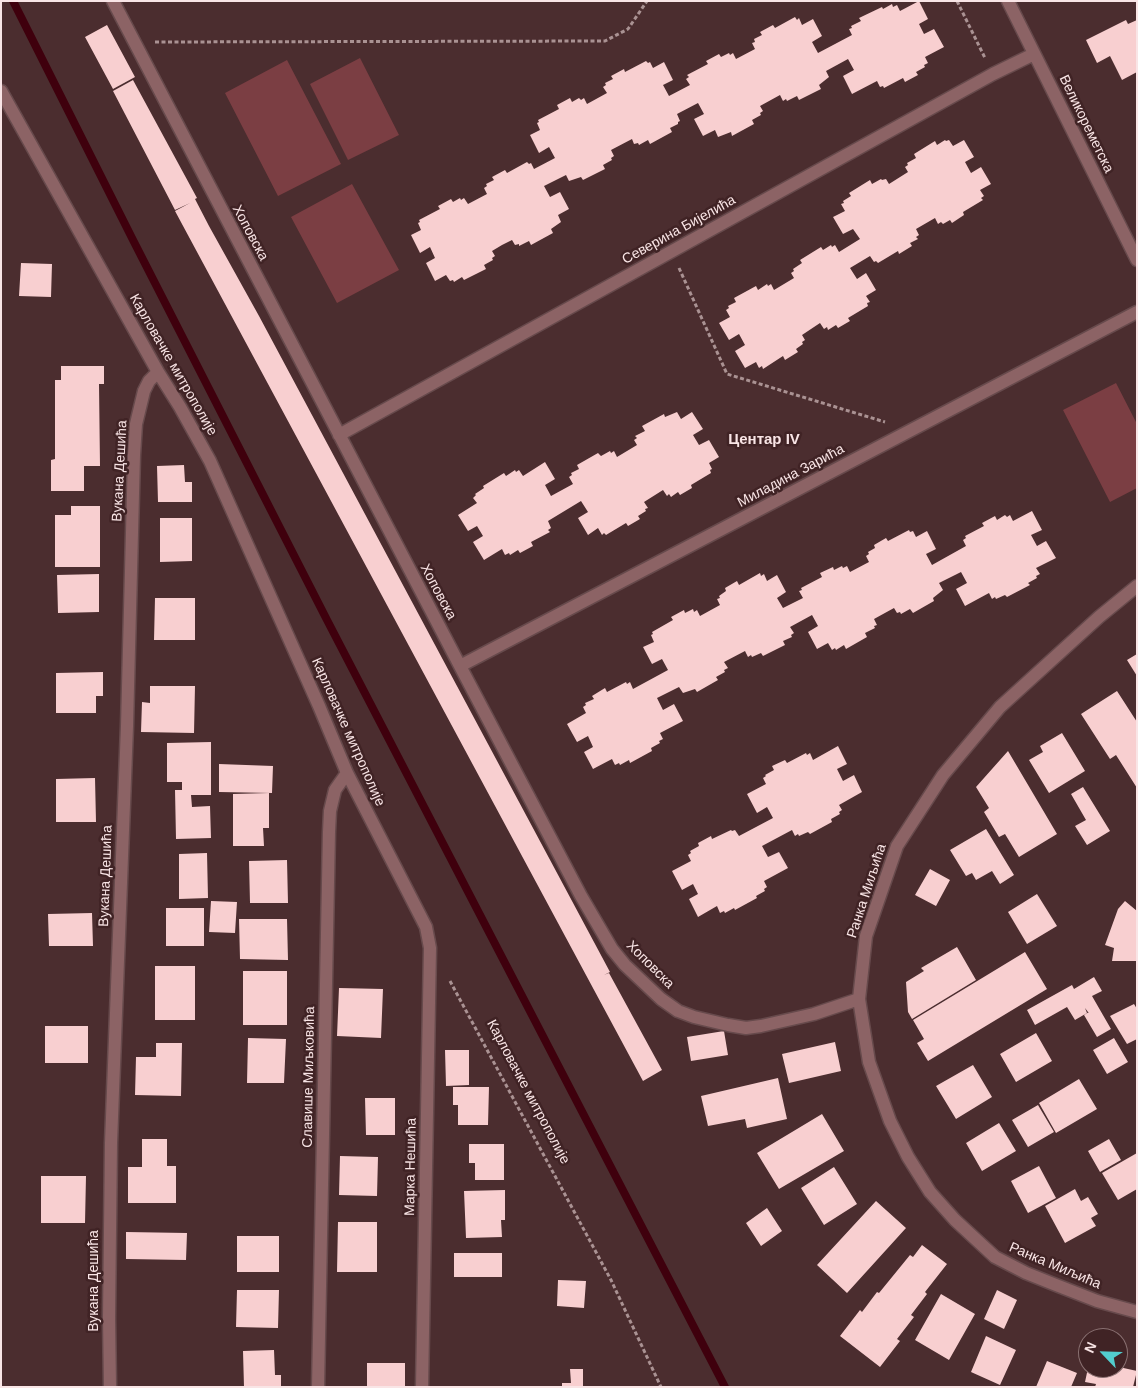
<!DOCTYPE html>
<html>
<head>
<meta charset="utf-8">
<style>
	body { margin:0 }
	#map { position:relative; width:1138px; height:1388px; overflow:hidden; background:#4b2d2f; font-family:Helvetica,sans-serif }
	canvas { display:block }
	.frame { position:absolute; inset:0; border:2px solid #f9e5e6; pointer-events:none }
	.north { position:absolute; left:1078px; top:1328px; width:50px; height:50px; box-sizing:border-box; background:#402325; border:1px solid #8a7172; border-radius:50%; rotate:294deg; font-size:14px; font-weight:700; line-height:20px; text-align:center; color:#f9e5e6 }
	.north::after { content:''; display:block; margin:auto; width:18px; height:22px; background:#52cdce; clip-path:polygon(50% 0,100% 100%,50% 72%,0 100%) }
</style>
</head>
<body>
<div id="map">
<canvas width="1138" height="1388"></canvas>
<div class="frame"></div>
<div class="north">N</div>
</div>
<script>
const c = document.querySelector('canvas').getContext('2d');
c.lineJoin = 'round';
function fillPath(path, color) { c.fillStyle = color; c.fill(path, 'evenodd'); }
const toPath = rows => new Path2D(rows.map(r => 'M' + r).join(''));
function trace(path, color, width, dash) { c.strokeStyle = color; c.lineWidth = width; c.lineCap = dash ? 'butt' : 'round'; c.setLineDash(dash || []); c.stroke(path); }
function drawText(font, color, halo, rows, align = 'center') {
  c.font = font + ' Helvetica,sans-serif'; c.lineWidth = 5; c.setLineDash([]); c.textBaseline = 'middle'; c.strokeStyle = halo; c.fillStyle = color; for (const [text, x, y, turn = 0] of rows) {
    c.save(); c.translate(x, y); c.rotate((+turn || 0) * Math.PI / 180); c.textAlign = isNaN(turn) ? turn : align; if (halo) c.strokeText(text, 0, 0); c.fillText(text, 0, 0); c.restore();
  }
}
const green = toPath([
	[360,58,399,135,348,160,310,84],
	[287,60,341,164,278,196,225,93],
	[352,184,399,270,337,303,291,217],
	[1116,383,1137,424,1137,488,1110,502,1063,410]
]);
const stream = toPath([
	[13,1,133,240,327,620,725,1387]
]);
const building = toPath([
	[919,1,928,19,919,24,924,34,934,29,944,47,925,57,928,63,924,65,925,67,916,72,918,75,905,82,903,78,884,88,883,86,880,87,877,81,852,94,843,76,854,70,848,59,826,71,829,77,819,85,821,89,799,100,797,96,787,101,786,99,783,101,780,95,760,106,763,111,760,113,761,115,752,120,754,124,732,136,731,132,718,137,715,130,703,136,694,119,704,114,698,103,677,114,680,121,678,122,678,124,670,128,672,132,650,144,648,140,639,145,638,143,634,144,632,139,611,150,614,156,611,158,612,160,603,165,605,169,583,180,581,177,569,181,566,175,544,186,550,197,560,192,569,209,558,215,561,222,551,229,553,233,531,245,529,241,519,246,519,244,515,245,512,240,502,245,492,251,495,256,492,258,493,260,484,265,486,269,464,280,462,277,454,282,453,280,450,281,446,275,435,281,426,263,435,258,430,247,420,253,411,235,421,230,418,223,420,222,419,220,440,209,438,206,451,199,453,202,460,198,461,200,464,198,468,204,487,194,484,188,487,186,486,184,494,180,492,177,505,170,507,173,527,162,529,164,531,163,534,169,555,158,549,147,539,153,530,135,540,130,537,123,539,122,538,120,559,109,557,105,570,98,572,102,579,98,581,100,584,98,587,104,607,93,603,87,606,85,605,83,613,79,611,76,624,69,625,72,646,61,648,63,650,62,653,68,664,62,673,80,663,85,669,96,690,85,686,79,689,77,687,75,708,64,706,61,719,54,721,57,729,53,730,55,733,53,736,59,755,49,752,43,755,42,754,39,762,35,760,32,773,25,775,28,795,17,797,20,799,18,802,25,813,19,822,36,812,42,818,53,852,35,849,29,852,28,851,26,861,21,859,18,882,7,883,9,892,4,893,7,897,5,900,11],
	[1126,20,1128,24,1137,20,1137,72,1122,80,1110,56,1097,63,1086,40],
	[107,25,135,77,113,89,85,37],
	[133,80,197,198,195,199,209,226,259,316,610,972,604,975,609,973,662,1070,643,1081,175,211,190,203,175,210,113,91],
	[945,140,946,141,949,140,953,146,964,140,974,157,965,162,971,173,981,167,991,184,980,190,984,196,981,198,983,200,963,212,964,215,952,223,950,220,943,224,941,222,938,224,935,218,916,229,919,235,916,237,918,239,910,243,912,246,899,254,898,251,878,263,876,261,874,262,870,256,850,268,857,279,866,273,876,290,866,296,870,302,867,303,868,306,848,318,850,321,838,328,836,325,828,330,827,327,824,329,820,323,802,335,805,340,802,342,803,344,796,349,798,352,785,360,783,356,763,369,762,366,759,368,756,362,745,368,735,351,745,345,739,334,729,340,719,323,730,317,726,310,729,308,728,306,736,302,734,298,756,286,758,290,767,284,768,286,771,284,774,290,794,278,791,273,794,271,793,269,802,263,800,260,821,247,823,250,831,245,832,247,835,245,839,252,860,239,853,229,843,234,833,217,845,211,841,204,844,203,843,201,851,196,849,193,870,180,872,184,881,179,882,180,886,179,889,184,908,172,905,167,908,165,907,163,916,158,914,154,935,141,937,145],
	[21,263,52,264,51,297,19,296],
	[61,366,104,366,104,384,99,384,100,466,84,466,84,491,51,491,51,460,55,459,55,380,61,380],
	[677,412,681,419,692,412,703,429,693,435,699,445,709,440,719,457,709,463,712,469,710,470,711,473,691,485,692,488,680,495,678,492,671,497,669,494,667,496,663,490,644,502,648,508,645,509,646,511,638,516,640,519,628,526,626,523,606,535,604,533,602,535,598,528,588,535,578,518,588,512,581,501,548,521,551,528,548,530,550,532,531,542,533,546,520,553,518,550,510,555,509,553,505,555,502,549,484,560,473,542,483,536,477,526,468,531,458,515,477,503,473,498,476,495,475,494,484,488,483,486,504,473,506,476,515,470,516,472,519,470,523,476,545,462,555,479,545,485,551,496,573,484,569,477,572,475,571,473,579,469,577,465,598,453,601,456,610,451,611,453,614,451,617,457,637,445,634,440,637,438,635,436,645,431,642,426,664,414,665,417],
	[184,465,185,482,192,482,192,502,158,502,157,466],
	[71,506,100,506,100,567,55,567,55,515,71,515],
	[1032,511,1042,530,1031,535,1037,546,1046,541,1056,558,1036,568,1040,574,1036,576,1037,578,1028,583,1030,585,1007,597,1005,595,996,599,995,597,992,599,989,593,965,606,956,589,967,583,961,572,939,583,943,590,933,598,934,601,913,613,910,609,901,614,900,612,897,613,894,608,874,619,877,625,874,626,875,628,865,633,867,637,846,649,844,645,836,650,835,648,832,650,828,643,817,649,808,632,818,626,812,615,790,627,794,633,791,635,792,637,783,641,785,645,763,656,761,653,752,657,751,655,748,657,745,651,724,662,728,668,724,670,725,672,716,677,718,680,697,692,695,689,683,693,679,687,657,698,663,710,674,704,683,721,660,733,663,739,659,741,660,743,651,748,652,751,630,763,629,760,620,765,619,763,615,765,612,759,593,769,584,752,593,747,588,736,577,742,567,724,586,713,583,707,586,705,585,703,594,699,592,696,605,688,607,692,626,682,627,684,630,682,633,689,668,670,662,659,652,664,643,647,654,642,651,635,653,634,652,632,673,620,671,617,684,610,685,613,693,609,694,612,697,610,700,616,720,605,717,599,720,598,719,596,726,591,725,588,737,581,739,585,760,573,761,576,764,574,767,581,777,575,786,592,777,598,783,608,803,598,799,591,802,590,801,588,822,577,820,573,833,567,834,570,842,566,843,568,847,566,850,572,869,562,866,556,869,554,868,552,875,548,874,545,886,538,888,541,909,530,910,532,913,531,916,537,927,531,936,549,926,554,932,565,966,546,963,540,966,538,965,536,984,526,982,523,995,516,997,520,1005,515,1007,517,1010,515,1013,521],
	[160,518,192,518,192,561,160,562],
	[99,574,99,612,58,613,57,575],
	[155,598,195,598,195,640,154,640],
	[1137,654,1137,676,1127,660],
	[103,672,103,696,96,696,96,713,56,713,56,673],
	[150,686,195,686,194,733,141,732,142,702,150,703],
	[1117,691,1137,722,1137,788,1116,755,1110,759,1081,714],
	[1062,733,1085,771,1049,793,1029,760,1043,752,1040,746],
	[211,742,211,795,191,795,192,807,210,806,211,838,176,839,175,790,182,790,182,782,167,782,167,743],
	[838,746,847,764,837,769,843,781,854,775,862,792,839,805,842,810,839,812,840,814,831,819,832,822,810,834,808,832,799,836,798,834,795,836,792,830,762,846,768,857,779,852,788,868,764,881,767,887,764,889,765,891,756,896,757,898,735,910,734,908,725,913,724,911,720,913,717,906,698,917,689,899,698,894,693,884,682,890,672,871,691,861,688,855,691,853,690,851,699,846,698,843,711,836,712,839,731,830,732,831,735,830,739,836,773,818,767,807,757,813,747,794,766,784,763,778,766,776,765,775,774,770,772,766,785,760,787,763,806,753,807,755,810,753,813,760],
	[1008,751,1057,834,1019,857,1005,834,999,837,984,812,989,808,976,787],
	[219,764,273,766,272,793,219,792],
	[95,778,96,822,56,822,56,779],
	[1083,787,1110,831,1087,845,1075,826,1086,820,1071,794],
	[269,793,269,828,263,828,264,846,233,846,233,794],
	[986,829,1014,875,1000,884,992,871,976,880,972,873,966,876,950,850],
	[207,853,208,898,179,899,179,854],
	[287,860,288,903,250,903,249,861],
	[930,869,950,880,936,906,915,895],
	[1037,894,1057,926,1027,944,1008,912],
	[211,901,237,902,235,933,209,932],
	[1125,901,1137,911,1137,961,1112,961,1114,948,1105,945,1118,909],
	[166,908,204,908,204,946,166,946],
	[92,913,93,946,49,946,48,914],
	[239,919,287,919,288,960,240,959],
	[957,947,976,980,912,1019,908,1012,906,982,924,971,921,968],
	[1025,952,1047,989,928,1061,917,1043,924,1039,913,1020],
	[155,966,195,966,195,1020,155,1020],
	[243,971,287,971,287,1025,243,1025],
	[1094,977,1102,991,1092,996,1111,1029,1097,1037,1084,1015,1089,1012,1088,1012,1085,1008,1087,1013,1075,1020,1067,1007,1035,1025,1027,1010,1072,985,1074,989],
	[339,988,383,989,381,1038,337,1036],
	[1134,1004,1137,1009,1137,1039,1127,1044,1110,1016],
	[45,1026,88,1026,88,1063,45,1063],
	[724,1031,728,1055,691,1061,687,1037],
	[1036,1033,1052,1061,1016,1082,1000,1054],
	[248,1038,286,1039,284,1083,247,1083],
	[1114,1038,1128,1062,1107,1074,1093,1050],
	[835,1042,841,1071,789,1083,782,1054],
	[156,1043,182,1043,181,1096,135,1095,136,1057,156,1057],
	[445,1050,469,1050,469,1085,446,1086],
	[973,1065,992,1097,956,1119,936,1086],
	[778,1078,787,1119,747,1128,745,1119,708,1126,701,1096],
	[1079,1079,1097,1109,1056,1133,1039,1103],
	[453,1087,489,1087,488,1125,458,1125,458,1105,453,1105],
	[365,1098,395,1098,395,1135,366,1135],
	[1038,1105,1054,1132,1028,1147,1012,1120],
	[822,1114,844,1151,779,1189,757,1153],
	[999,1123,1016,1151,982,1171,966,1143],
	[142,1139,167,1139,167,1166,176,1166,176,1203,128,1203,128,1167,142,1167],
	[1109,1139,1121,1160,1100,1172,1088,1151],
	[469,1144,504,1144,504,1180,475,1180,475,1163,469,1163],
	[1137,1153,1137,1189,1118,1200,1102,1173],
	[340,1156,378,1157,377,1196,339,1195],
	[1039,1166,1056,1198,1028,1213,1011,1181],
	[834,1167,857,1204,824,1225,801,1188],
	[41,1176,86,1176,85,1223,41,1223],
	[1075,1189,1081,1201,1088,1197,1098,1214,1091,1218,1096,1226,1065,1243,1045,1206],
	[505,1190,505,1220,501,1220,502,1237,466,1238,464,1191],
	[876,1201,906,1228,847,1293,817,1265],
	[767,1208,782,1231,761,1246,746,1223],
	[338,1222,377,1222,377,1272,337,1272],
	[126,1232,187,1233,186,1260,126,1259],
	[237,1236,279,1236,279,1272,237,1272],
	[922,1245,947,1264,925,1292,927,1294,911,1315,914,1317,897,1339,900,1341,880,1367,840,1336,860,1310,862,1312,877,1292,879,1293,910,1255,913,1257],
	[454,1253,502,1253,502,1277,454,1277],
	[558,1280,586,1281,584,1308,557,1306],
	[237,1290,279,1290,278,1328,236,1327],
	[997,1290,1017,1300,1004,1329,984,1319],
	[941,1294,975,1314,949,1360,915,1340],
	[986,1336,1016,1350,1000,1385,971,1372],
	[274,1350,275,1375,281,1375,281,1387,244,1387,243,1351],
	[1118,1359,1121,1360,1119,1367,1137,1371,1133,1387,1095,1387,1096,1384,1085,1382,1088,1368,1118,1368],
	[1047,1361,1077,1373,1071,1387,1036,1387],
	[367,1363,405,1363,405,1387,367,1387],
	[570,1369,583,1369,583,1387,562,1387,562,1383,571,1383]
]);
const path = toPath([
	[957,1,985,58],
	[155,42,605,41,628,29,647,1],
	[679,268,727,374,885,422],
	[450,981,611,1280,661,1387]
]);
const minor = toPath([
	[113,1,460,666,581,896,612,949,625,965,661,999,678,1011,694,1017,728,1025,746,1028,761,1026,814,1014,859,999],
	[1008,1,1137,260],
	[1,91,158,372,180,407,210,461,319,706,347,773,426,927,430,948,422,1387],
	[339,435,993,74,1034,54],
	[1137,586,1099,617,1000,707,943,775,897,846,866,936,859,999,869,1062,890,1121,908,1157,930,1192,955,1220,995,1257,1026,1273,1056,1285,1097,1301,1137,1312],
	[460,666,1137,312],
	[110,1387,109,1318,111,1143,127,726,134,455,136,424,144,391,149,381,158,372],
	[318,1387,329,832,330,811,335,790,347,773]
]);
const streetNames = [
	["Великореметска",1086,124,64],
	["Северина Бијелића",679,230,-29],
	["Хоповска",250,233,62],
	["Карловачке митрополије",173,365,60],
	["Вукана Дешића",120,471,-87],
	["Миладина Зарића",791,476,-28],
	["Хоповска",438,592,62],
	["Карловачке митрополије",348,732,66],
	["Вукана Дешића",106,876,-88],
	["Ранка Миљића",867,891,-72],
	["Хоповска",650,965,45],
	["Славише Миљковића",309,1077,-89],
	["Карловачке митрополије",528,1092,62],
	["Марка Нешића",411,1167,-89],
	["Ранка Миљића",1055,1266,23],
	["Вукана Дешића",94,1281,-90]
];
const neighbourhoodNames = [
	["Центар IV",764,440]
];
fillPath(green, '#7b3e43');
trace(stream, '#3f000d', 8);
fillPath(building, '#f8cfd0');
trace(minor, '#674a4c', 15);
trace(path, '#aa9293', 3, [4, 2.5]);
trace(minor, '#8c6365', 12);
drawText('14px', '#f9e5e6', '#402325', streetNames);
drawText('bold 15px', '#f9e5e6', '#402325', neighbourhoodNames);
</script>
</body>
</html>
